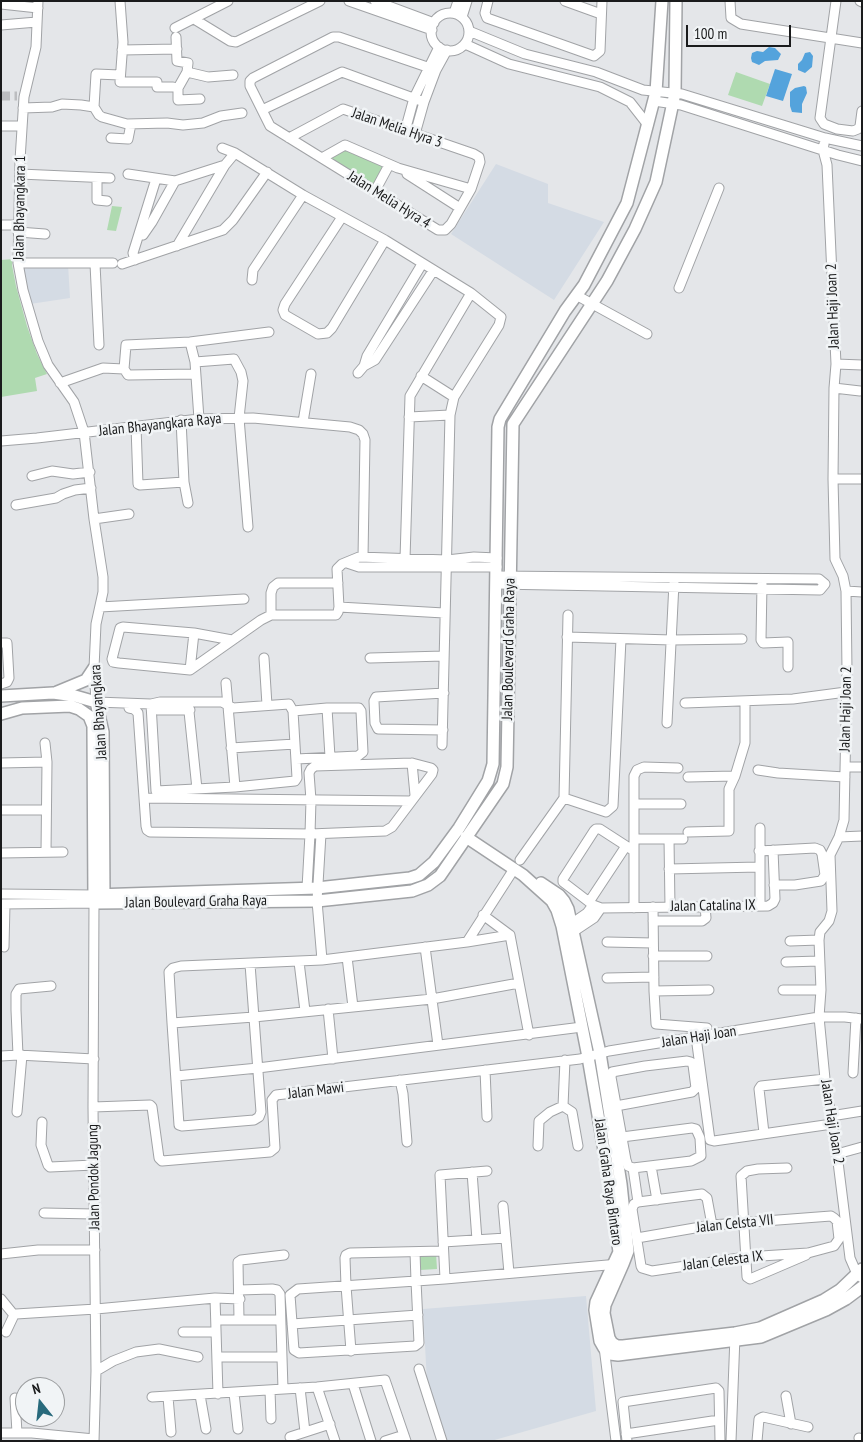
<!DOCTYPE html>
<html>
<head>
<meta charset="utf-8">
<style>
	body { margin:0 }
	#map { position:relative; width:863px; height:1442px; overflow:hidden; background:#e4e6e9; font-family:"PT Sans Narrow",sans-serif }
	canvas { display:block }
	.frame { position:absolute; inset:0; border:2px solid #1a1b1c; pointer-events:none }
	.north { position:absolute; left:15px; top:1377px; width:50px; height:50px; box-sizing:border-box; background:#f1f4f6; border:1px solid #9b9d9f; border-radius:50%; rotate:344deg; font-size:14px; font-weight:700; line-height:20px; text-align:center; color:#1a1b1c }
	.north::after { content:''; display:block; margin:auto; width:18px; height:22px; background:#286a7c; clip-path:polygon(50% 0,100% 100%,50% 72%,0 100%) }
	.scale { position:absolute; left:686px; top:25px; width:105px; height:22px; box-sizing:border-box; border:2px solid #1a1b1c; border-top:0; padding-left:6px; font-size:15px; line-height:18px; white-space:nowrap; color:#1a1b1c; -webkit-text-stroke:4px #f1f4f6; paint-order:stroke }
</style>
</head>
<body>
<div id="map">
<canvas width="863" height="1442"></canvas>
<div class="frame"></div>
<div class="north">N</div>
<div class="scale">100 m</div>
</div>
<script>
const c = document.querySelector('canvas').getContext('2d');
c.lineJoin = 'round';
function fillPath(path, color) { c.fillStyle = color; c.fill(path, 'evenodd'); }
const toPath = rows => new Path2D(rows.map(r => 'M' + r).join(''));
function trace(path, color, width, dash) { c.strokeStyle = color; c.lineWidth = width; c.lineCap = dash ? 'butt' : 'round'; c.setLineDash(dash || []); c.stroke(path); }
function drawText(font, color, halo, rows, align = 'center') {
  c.font = font + ' "PT Sans Narrow",sans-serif'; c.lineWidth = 5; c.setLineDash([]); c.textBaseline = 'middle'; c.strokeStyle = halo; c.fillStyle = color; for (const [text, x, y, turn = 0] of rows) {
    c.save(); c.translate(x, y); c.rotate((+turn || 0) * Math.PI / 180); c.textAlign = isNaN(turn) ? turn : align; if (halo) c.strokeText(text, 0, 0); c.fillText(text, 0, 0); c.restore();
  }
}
const built = toPath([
	[496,164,548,184,548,203,604,222,554,300,451,234],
	[68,264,70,298,30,304,22,269],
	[586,1296,596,1411,491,1441,444,1441,427,1382,423,1309]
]);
const green = toPath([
	[736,72,770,84,762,106,728,95],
	[346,149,386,165,375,188,331,161,330,157],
	[112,206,122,207,116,231,107,230],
	[13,259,12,265,16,286,27,326,37,354,47,374,35,378,37,391,1,397,1,260],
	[436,1253,437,1269,420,1270,419,1254]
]);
const water = toPath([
	[769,47,775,48,781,54,778,60,765,61,759,65,752,62,751,58,752,53,757,51,763,52],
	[810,52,813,56,812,67,805,73,798,70,798,64,802,60,805,53],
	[775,69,792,74,783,101,766,96],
	[804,86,806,87,807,93,802,104,802,113,792,112,790,106,790,92,795,88]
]);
const minorTunnel = toPath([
	[1,96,17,96]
]);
const minor = toPath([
	[38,1,36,47,24,97,20,160,18,263,23,290,38,341,48,365,74,402,84,432,94,519,103,577,103,592,96,624,94,668,96,702,151,704,160,702,222,702,233,708,289,704,293,711,297,778,295,781,235,787,156,791,151,704],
	[120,1,123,42,120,82,157,82,157,87,173,87],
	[349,1,432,30],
	[375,1,434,23],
	[488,1,485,13,487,18,594,56,600,51,602,1],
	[565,1,601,14],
	[730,1,731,18,741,24,862,43],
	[836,1,820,118,824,124,837,129,853,131,858,129,860,126,862,111],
	[860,1,862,2],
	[1,4,38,8],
	[454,13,458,1],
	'431 32a19 19 0 1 1 38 0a19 19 0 1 1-38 0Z',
	[462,17,467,1],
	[194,19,230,41,236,42,320,1],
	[1,25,37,22],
	[175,28,228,1],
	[469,31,525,54,596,72,643,90,682,94,825,138,862,146],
	[176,37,177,61,188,63,187,72,178,88,178,100,200,99],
	[465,44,509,64,600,87,630,102,648,125],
	[122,50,177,49],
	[187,72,208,77,233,75],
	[654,101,681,105,838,155,862,161],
	[94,107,96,74,120,75],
	[23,108,52,107,62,104,81,105,94,107,99,115,102,117,127,124,167,123,183,125,203,123,221,116,242,113],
	[262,110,342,72,424,102],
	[1,126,22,126],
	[405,131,414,98,439,47],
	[415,134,424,102,436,70,447,50],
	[111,138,128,139,131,124],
	[289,138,343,109,474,154,479,157,480,162,471,189,451,224,445,230,438,230,270,126,250,86,250,81,253,78,333,37,339,37,436,70],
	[825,138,823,150,827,165,836,364,834,388,833,479,835,559,843,576,846,591,847,671,844,820,839,837,830,855,832,911,829,921,820,932,819,940,821,990,819,1017,825,1079,837,1154,850,1258,857,1274,862,1278],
	[222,148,235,153,303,195,385,240,471,293,501,317,499,325,454,397,450,415,442,745],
	[322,158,345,145,398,168,471,189],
	[20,174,110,178],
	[128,174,175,181,225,165],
	[407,174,460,208],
	[97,178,97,200,107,201],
	[375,191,389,165],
	[342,217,285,304,283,310,285,315,318,334,327,333,332,328,385,240],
	[1,225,19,225],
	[18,232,45,234],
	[143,235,152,222,175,181],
	[177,246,225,165,235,153],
	[135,260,133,253,156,179],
	[18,263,113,263],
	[95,264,99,345],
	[122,264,223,230,233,220,267,172],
	[252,280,253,270,303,195],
	[679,288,719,188],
	[576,295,647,334],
	[190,342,195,362,199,419],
	[195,362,234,359,241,372,243,381,239,418,248,527],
	[836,364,862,365],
	[364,366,367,356,422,264],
	[358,373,364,366,375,360,433,271],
	[195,374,128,375,124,369,126,345,190,342,269,332],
	[421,376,454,397],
	[60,383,103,368,124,369],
	[834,388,860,391],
	[409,417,450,415],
	[181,420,184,482,188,503],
	[303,422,311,374],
	[136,426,138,484,140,485,184,482],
	[1,441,37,438,199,419,253,418,350,427,359,430,363,434,365,440,363,557],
	[32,476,52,471,73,474,90,472],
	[833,479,862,479],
	[16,505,56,498,63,494,75,490,91,488],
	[94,519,129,514],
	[405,559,410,396,471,293],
	[347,563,359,567,497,567],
	[497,584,820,590,825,584,819,579,497,576],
	[762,584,761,640,763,643,788,642,788,667],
	[846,591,862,592],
	[100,607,244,599],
	[339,607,444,613],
	[271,615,271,593,273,587,278,583,338,583],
	[567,637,672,640,742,639],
	[232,640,194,633,123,627,120,628,112,659,113,662,119,663,190,670,261,620,271,615,336,615,338,612,339,607,337,569,342,564,359,557,447,560,474,557,497,558],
	[1,643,7,643,9,678,7,682,1,684],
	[264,658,267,705],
	[370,658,444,656],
	[190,670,194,633],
	[226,683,235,787],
	[188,702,197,789],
	[685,703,793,699,846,692],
	[151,707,158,710,190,710],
	[129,708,134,709,138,713,146,826,147,830,150,832,310,834,385,831,392,827,432,774,433,770,431,768,412,763,315,766,311,769,309,773,311,800,310,834,307,888],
	[327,708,330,757],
	[293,711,327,708,359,708,361,711,363,752,358,756,296,759],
	[667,723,674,583],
	[443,730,378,729,375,723,374,701,376,697,444,693],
	[45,743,47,762,46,852],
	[231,748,295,744],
	[1,763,47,762],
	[412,763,415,795],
	[845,767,862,767],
	[758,770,778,773,845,777],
	[688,777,735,776],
	[145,798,411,801],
	[564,798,606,812,613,806,621,639],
	[634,804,681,804],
	[1,810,46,810],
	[760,828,760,905],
	[688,832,729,831,729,789,735,776,745,743,745,702],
	[321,834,317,901,322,960],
	[839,837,862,836],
	[634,839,683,839],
	[669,839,670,907],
	[634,851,600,829,596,829,594,831,563,879,563,882,593,905,601,908,768,906,773,903,775,899,773,850],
	[759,851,815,848,820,850,822,854,825,875,821,881,795,885,774,885],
	[1,853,63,852],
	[520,860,564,798,568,615],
	[669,869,759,867],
	[1,894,94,895],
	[589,902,626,846],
	[1,904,94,903,93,1107,96,1371,94,1441],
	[653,907,654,991,656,1024,707,1028],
	[634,908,634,776,637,770,644,767,678,768],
	[483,915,510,935,529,1035],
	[653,921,702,921,706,918,705,906],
	[566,925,571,924,587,913,593,905],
	[568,933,573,932,594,918,601,908],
	[790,941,819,940],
	[467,942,514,869],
	[607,942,653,943],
	[4,947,5,904],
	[425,947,438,1045],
	[653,956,707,956],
	[347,957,353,1007],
	[299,962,305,1011],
	[786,962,819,961],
	[250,964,261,1112,259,1117,254,1120,182,1126,179,1125,172,1023,169,972,173,968,181,966,322,960,467,942,510,935],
	[607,978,654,977],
	[783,990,821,990],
	[654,991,709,990],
	[328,1009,333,1059],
	[172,1023,254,1017,432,999,519,983],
	[696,1037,710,1140,714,1141,832,1124],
	[18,1055,16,1010,16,994,19,989,51,986],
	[1,1056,18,1055,94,1059],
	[565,1060,563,1106,572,1112,578,1146],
	[485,1070,487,1117],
	[853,1073,856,1018],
	[176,1076,258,1068,582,1027],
	[400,1080,403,1094,407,1142],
	[616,1106,692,1092,696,1088,693,1065,691,1062,687,1061,645,1066,612,1072,611,1077,626,1160,628,1166,633,1168,691,1161,701,1156,700,1138,696,1129,692,1128,622,1137],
	[93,1107,150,1105,152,1107,159,1158,162,1161,270,1152,275,1148,272,1100,276,1095,580,1059,609,1051,819,1017,845,1017,862,1019],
	[17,1112,22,1055],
	[831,1116,862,1111],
	[42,1122,41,1145,48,1165,50,1167,94,1165],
	[764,1133,759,1089,761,1086,825,1079],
	[538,1146,539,1121,550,1112,563,1106],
	[837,1154,862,1147],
	[651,1166,657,1200],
	[633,1168,638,1202],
	[787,1168,758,1169,747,1171,741,1176,747,1277,750,1279,806,1255],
	[472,1172,477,1240],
	[503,1206,509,1273],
	[44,1213,94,1214],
	[637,1238,712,1225,831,1216,834,1218,837,1221,839,1239,834,1246,808,1253,746,1257,652,1271,642,1268,641,1266,632,1209,634,1204,638,1202,702,1194,707,1198,712,1225],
	[443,1242,506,1238],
	[415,1252,416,1281,419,1343,415,1346,299,1353,294,1350,290,1295,298,1289,416,1281,445,1279,619,1264],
	[1,1254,38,1250,95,1250],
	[445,1279,440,1175,487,1171],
	[239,1290,272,1289,277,1290,280,1294,283,1389],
	[215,1298,218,1394],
	[1,1299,14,1315],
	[216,1320,280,1320],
	[239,1320,238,1262,241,1260,284,1255],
	[292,1324,418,1315],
	[6,1332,14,1315,16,1314,96,1309,215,1298,240,1299],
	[183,1332,216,1332],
	[604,1347,616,1441],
	[351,1351,346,1286,345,1258,346,1255,350,1253,443,1251],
	[217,1357,281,1357],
	[419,1369,442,1441],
	[96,1371,113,1361,136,1352,159,1349,198,1357],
	[353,1384,371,1441],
	[317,1387,335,1441],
	[300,1388,305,1432],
	[270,1390,271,1419],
	[234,1393,238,1429],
	[200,1395,206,1429],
	[786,1396,791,1424],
	[152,1397,317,1387,385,1380,406,1441],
	[168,1397,171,1432],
	[15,1398,17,1433],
	[1,1433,32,1433,94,1439],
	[626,1434,719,1420],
	[290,1437,330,1424],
	[859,1438,862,1439],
	[385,1441,404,1435],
	[627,1441,623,1402,716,1388,719,1391,720,1441],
	[731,1441,735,1336],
	[757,1441,759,1419,763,1417,808,1427]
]);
const major = toPath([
	[57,692,86,680,94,668],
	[1,696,53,693,75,696,96,702,103,732,104,901],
	[1,714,22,708,70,706,79,709,89,716,93,726,94,903,317,901,412,891,428,885,440,876,503,784,507,767,513,424,607,281,635,229,656,182,675,93,676,1],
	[466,837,523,875,552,901,557,910,562,926,588,1057,610,1185,619,1252,596,1302,595,1310,600,1341,604,1348,610,1354,618,1355,761,1337,826,1310,846,1299,862,1287],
	[541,883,559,895,564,901,568,909,600,1053,621,1184,628,1251,623,1264,605,1305,604,1313,609,1338,612,1343,617,1346,623,1346,735,1333,760,1328,824,1300,840,1290,862,1269],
	[94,895,317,888,410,878,419,875,434,862,459,828,488,781,493,764,498,427,500,419,565,311,584,285,627,203,656,92,662,1]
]);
const streetNames = [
	["Jalan Melia Hyra 3",397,128,19],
	["Jalan Melia Hyra 4",389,200,32],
	["Jalan Bhayangkara 1",20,208,-89],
	["Jalan Haji Joan 2",833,306,-92],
	["Jalan Bhayangkara Raya",160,425,-6],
	["Jalan Boulevard Graha Raya",509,649,-89],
	["Jalan Haji Joan 2",846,709,-89],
	["Jalan Bhayangkara",99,712,-94],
	["Jalan Boulevard Graha Raya",196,902,-1],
	["Jalan Catalina IX",713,906,-1],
	["Jalan Haji Joan",699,1037,-9],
	["Jalan Mawi",316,1091,-7],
	["Jalan Haji Joan 2",832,1122,81],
	["Jalan Pondok Jagung",94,1177,-91],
	["Jalan Graha Raya Bintaro",608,1182,82],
	["Jalan Celsta VII",735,1224,-6],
	["Jalan Celesta IX",723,1261,-7]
];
fillPath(built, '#d4dbe4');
fillPath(green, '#afdab0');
fillPath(water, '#54a3dc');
trace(minorTunnel, '#bcbdc0', 9, [9, 4.5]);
trace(minor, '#a1a3a6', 11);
trace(major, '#a1a3a6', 14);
trace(minor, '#fff', 9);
trace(major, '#fff', 11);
drawText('15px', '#1a1b1c', '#f1f4f6', streetNames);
</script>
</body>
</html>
